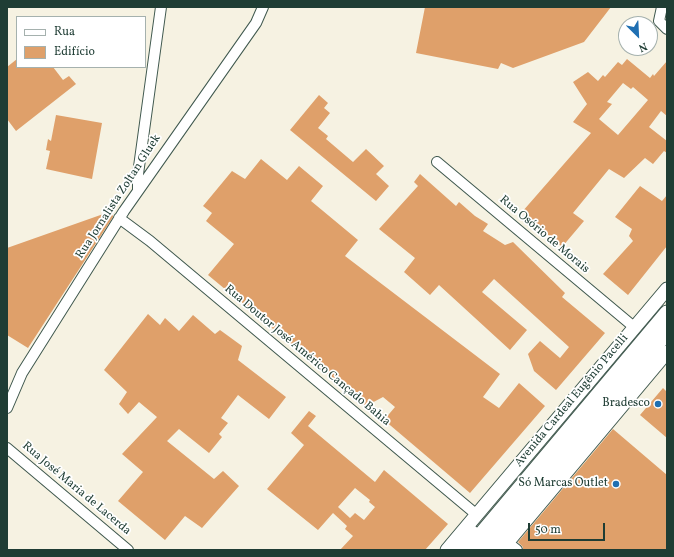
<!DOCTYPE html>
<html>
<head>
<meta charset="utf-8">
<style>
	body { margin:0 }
	#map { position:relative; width:674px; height:557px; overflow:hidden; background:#f6f2e2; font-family:Vollkorn,serif }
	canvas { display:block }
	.frame { position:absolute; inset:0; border:8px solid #1f3d34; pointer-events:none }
	.legend { position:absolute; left:16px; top:16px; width:130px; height:52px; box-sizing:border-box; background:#fff; border:1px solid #a5b1ae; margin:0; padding:5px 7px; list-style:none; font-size:12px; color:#1f3d34 }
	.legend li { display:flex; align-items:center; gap:8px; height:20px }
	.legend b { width:20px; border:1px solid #a5b1ae }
	.north { position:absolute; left:618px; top:16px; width:40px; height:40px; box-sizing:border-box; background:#fff; border:1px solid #a5b1ae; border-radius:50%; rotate:156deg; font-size:11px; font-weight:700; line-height:16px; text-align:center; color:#1f3d34 }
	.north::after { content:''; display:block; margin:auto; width:14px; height:18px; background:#1f6fb2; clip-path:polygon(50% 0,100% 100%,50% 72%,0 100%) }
	.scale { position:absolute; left:528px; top:523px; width:77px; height:18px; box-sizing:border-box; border:2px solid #1f3d34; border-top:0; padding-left:5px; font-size:12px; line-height:14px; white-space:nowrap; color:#1f3d34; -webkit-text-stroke:3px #fff; paint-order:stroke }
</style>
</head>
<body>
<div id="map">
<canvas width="674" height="557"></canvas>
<div class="frame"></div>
<ul class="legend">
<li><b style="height:5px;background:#fff"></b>Rua</li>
<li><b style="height:11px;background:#dfa06a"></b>Edifício</li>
</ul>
<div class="north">N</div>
<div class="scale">50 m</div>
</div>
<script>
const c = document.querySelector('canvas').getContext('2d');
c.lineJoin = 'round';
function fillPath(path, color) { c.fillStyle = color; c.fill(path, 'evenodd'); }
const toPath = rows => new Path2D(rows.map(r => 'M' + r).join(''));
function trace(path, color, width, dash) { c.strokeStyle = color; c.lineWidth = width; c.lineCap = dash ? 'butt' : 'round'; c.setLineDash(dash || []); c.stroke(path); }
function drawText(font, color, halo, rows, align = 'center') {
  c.font = font + ' Vollkorn,serif'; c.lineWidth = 3.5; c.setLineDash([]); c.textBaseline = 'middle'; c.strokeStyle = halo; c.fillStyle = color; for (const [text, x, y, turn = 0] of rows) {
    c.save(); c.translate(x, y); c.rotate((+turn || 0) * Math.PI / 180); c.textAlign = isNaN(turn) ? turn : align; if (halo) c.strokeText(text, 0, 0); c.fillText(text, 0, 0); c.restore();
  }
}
const building = toPath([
	[425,7,611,7,584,42,513,68,501,63,498,69,416,53],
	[17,59,17,67,53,67,63,80,69,76,76,84,16,131,7,119,7,67],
	[627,59,650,78,653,74,654,76,667,61,667,116,661,111,649,127,667,141,667,153,664,151,653,164,645,158,624,178,609,169,573,213,584,221,562,247,522,212,591,133,573,122,587,104,573,82,588,72,598,81,603,75,605,77,618,62,622,65],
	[623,83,631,89,633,87,648,100,618,135,599,119,612,104,607,102],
	[319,95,328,103,324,108,330,113,318,128,328,136,326,139,353,162,366,149,384,166,376,174,389,186,376,201,290,130],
	[56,115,102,123,92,179,46,169,50,151,46,150,48,139,51,141],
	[261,159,287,180,299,166,323,186,311,201,358,240,345,256,500,374,483,397,499,408,519,383,545,406,470,493,384,420,395,407,383,397,366,406,208,275,234,244,206,221,212,213,203,206,232,171,245,179],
	[420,174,456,206,459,202,475,216,488,224,483,231,505,245,513,242,565,293,562,297,605,333,556,390,534,371,528,354,540,341,560,358,569,347,494,279,482,292,527,330,510,350,439,285,430,295,404,272,415,258,379,229,418,186,414,182],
	[640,186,662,201,667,195,667,246,628,295,603,274,633,241,629,236,632,229,615,217],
	[109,212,113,216,113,217,28,348,7,335,7,248],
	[148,314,160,325,165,318,179,331,193,315,215,334,220,330,242,346,238,360,286,397,269,419,238,395,221,418,228,423,219,434,222,437,209,453,179,429,167,441,214,479,223,471,239,486,202,528,185,516,165,540,118,501,143,472,122,454,157,417,139,402,128,414,119,404,127,392,104,370],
	[663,388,667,392,667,438,640,415],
	[309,411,316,416,308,426,375,482,384,470,448,524,425,550,340,550,353,536,345,529,347,526,333,513,318,530,267,489,304,445,291,433],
	[355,488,370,500,369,502,375,507,364,520,355,513,350,518,338,507],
	[613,429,667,475,667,550,523,550,523,547,518,542]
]);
const minor = toPath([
	[662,7,659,21,667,29],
	[437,162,634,327],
	[138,190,138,174,161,7],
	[119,218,150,241,477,515],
	[7,408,22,373,124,211,256,23,263,7],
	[7,448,128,550],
	[507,542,517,550]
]);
const major = toPath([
	[447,550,667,289],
	[501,550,667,352]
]);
const highway = toPath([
	[455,550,472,533],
	[468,550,667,313],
	[484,550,667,332],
	[497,550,507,542]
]);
const markers = [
	[658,404,4,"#1f6fb2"],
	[616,484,4,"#1f6fb2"]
];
const streetNames = [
	["Rua Jornalista Zoltan Gluek",119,197,-57],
	["Rua Osório de Morais",544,235,40],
	["Rua Doutor José Américo Cançado Bahia",307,356,40],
	["Avenida Cardeal Eugênio Pacelli",572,401,-50],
	["Rua José Maria de Lacerda",76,489,40]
];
const poiNames = [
	["Bradesco",650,404],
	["Só Marcas Outlet",608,484]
];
fillPath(building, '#dfa06a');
trace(minor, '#3f584e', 12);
trace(major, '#3f584e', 15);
trace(highway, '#3f584e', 17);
trace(minor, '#fff', 10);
trace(major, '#fff', 13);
trace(highway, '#fff', 15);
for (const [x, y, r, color] of markers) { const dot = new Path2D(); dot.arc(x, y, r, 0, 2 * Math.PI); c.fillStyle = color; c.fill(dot); trace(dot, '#fff', 1.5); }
drawText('12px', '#1f3d34', '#fff', streetNames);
drawText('12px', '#1f3d34', '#fff', poiNames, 'right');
</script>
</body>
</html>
